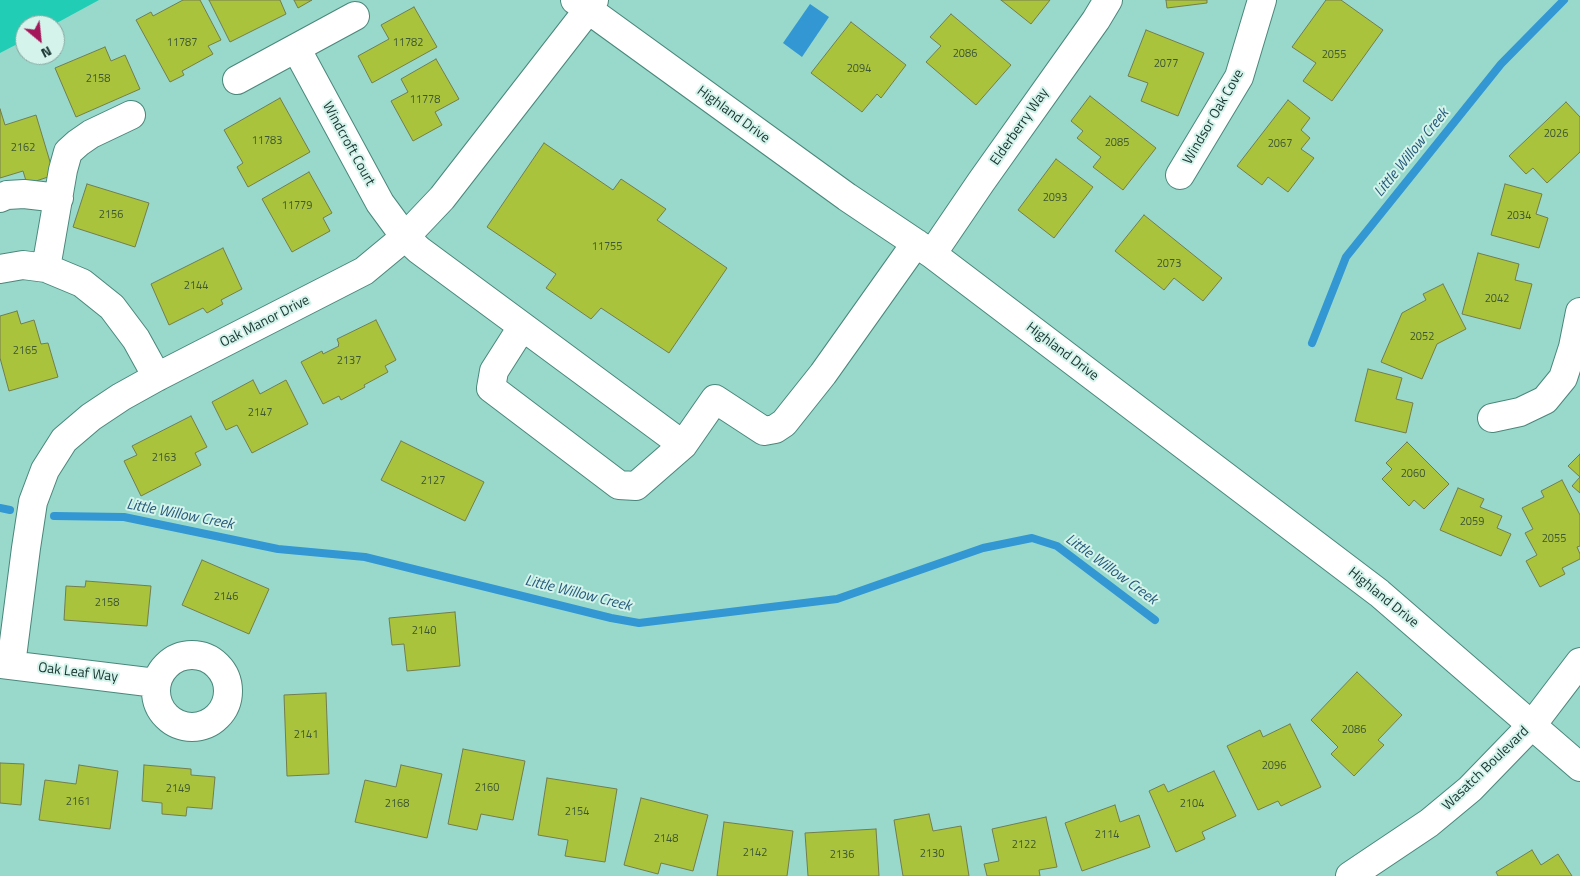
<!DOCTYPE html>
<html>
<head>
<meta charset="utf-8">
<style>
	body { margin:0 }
	#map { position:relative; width:1580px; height:876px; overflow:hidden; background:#99d9cb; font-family:"Titillium Web",sans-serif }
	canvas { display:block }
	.north { position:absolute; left:15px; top:15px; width:50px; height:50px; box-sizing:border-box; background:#d3f3eb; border:1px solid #88a69f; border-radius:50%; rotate:152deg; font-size:14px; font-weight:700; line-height:20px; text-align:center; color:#18332e }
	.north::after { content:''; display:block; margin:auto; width:18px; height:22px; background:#a41559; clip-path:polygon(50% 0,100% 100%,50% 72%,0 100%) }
</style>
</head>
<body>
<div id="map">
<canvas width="1580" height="876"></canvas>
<div class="north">N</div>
</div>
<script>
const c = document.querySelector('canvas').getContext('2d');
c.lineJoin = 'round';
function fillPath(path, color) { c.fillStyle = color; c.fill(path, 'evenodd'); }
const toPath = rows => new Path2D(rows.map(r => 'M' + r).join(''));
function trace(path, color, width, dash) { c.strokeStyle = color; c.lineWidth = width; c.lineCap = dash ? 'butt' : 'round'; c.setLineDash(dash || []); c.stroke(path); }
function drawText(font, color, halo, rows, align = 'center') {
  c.font = font + ' "Titillium Web",sans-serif'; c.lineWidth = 4; c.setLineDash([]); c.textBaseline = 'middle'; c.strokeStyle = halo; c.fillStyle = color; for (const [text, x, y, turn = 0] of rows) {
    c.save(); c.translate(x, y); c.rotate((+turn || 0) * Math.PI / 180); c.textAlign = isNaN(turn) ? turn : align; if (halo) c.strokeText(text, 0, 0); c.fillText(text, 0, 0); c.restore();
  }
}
const green = toPath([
	[0,0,99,0,53,25,25,25,25,40,0,53]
]);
const water = toPath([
	[810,4,829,17,802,57,783,43]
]);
const stream = toPath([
	[1312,343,1346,257,1501,64,1564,0],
	[0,508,10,510],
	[54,516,124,517,278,549,365,557,611,618,639,623,837,599,983,548,1032,538,1057,546,1155,620]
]);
const building = toPath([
	[183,0,200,0,221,40,208,46,213,54,182,71,184,75,170,82,136,20,151,12,153,16,183,0],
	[209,0,280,0,286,14,230,42,209,0],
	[294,0,312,0,298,8,294,0],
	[1001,0,1050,0,1031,24,1001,0],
	[1166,0,1207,0,1207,3,1167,8,1166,0],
	[1326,0,1341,0,1383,30,1332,101,1303,81,1316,63,1292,47,1326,0],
	[414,7,437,47,372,83,358,56,389,39,381,25,414,7],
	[951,14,1011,65,976,105,926,62,941,46,930,37,951,14],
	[851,22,906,65,881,98,877,94,862,112,811,73,851,22],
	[1146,30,1204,53,1178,116,1141,101,1148,83,1128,76,1146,30],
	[105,47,111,61,125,55,140,89,76,117,55,68,105,47],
	[436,59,459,99,435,112,442,125,413,141,391,101,408,92,401,79,436,59],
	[1090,96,1156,148,1123,190,1093,167,1101,157,1077,138,1083,131,1071,121,1090,96],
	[280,98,310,152,248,187,237,167,243,163,224,130,280,98],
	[1288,100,1310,118,1301,130,1310,138,1301,149,1314,158,1288,192,1268,177,1262,185,1237,166,1288,100],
	[1566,102,1580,117,1580,152,1547,183,1533,168,1526,174,1509,156,1566,102],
	[0,109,5,125,36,115,54,175,27,184,23,171,0,178,0,109],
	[544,143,613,190,621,179,666,209,657,220,727,268,669,353,601,308,591,319,546,288,556,274,487,227,544,143],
	[1056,159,1093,187,1054,238,1018,210,1056,159],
	[309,172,332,213,323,218,330,231,292,252,262,199,309,172],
	[87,184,149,203,135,247,73,227,87,184],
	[1505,184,1542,194,1536,214,1548,218,1539,248,1491,235,1505,184],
	[1144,215,1222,278,1203,301,1174,278,1164,290,1115,251,1144,215],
	[223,248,242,289,221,300,223,304,207,313,203,308,169,325,151,284,223,248],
	[1478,253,1519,264,1515,280,1532,284,1520,329,1462,314,1478,253],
	[1443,284,1466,329,1437,344,1422,379,1381,362,1402,313,1426,300,1423,294,1443,284],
	[17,311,21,324,34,320,41,344,48,343,58,377,9,391,0,358,0,316,17,311],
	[376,320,396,360,385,366,388,372,364,385,365,387,341,400,339,396,323,404,301,362,322,351,323,354,339,346,338,345,339,344,337,339,376,320],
	[1368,369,1402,378,1396,399,1413,403,1406,433,1355,421,1368,369],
	[253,380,260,394,286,380,308,424,252,453,237,425,226,430,212,402,253,380],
	[191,416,207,447,195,453,201,465,141,496,124,461,137,455,132,446,191,416],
	[401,441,484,482,465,521,381,480,401,441],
	[1407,442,1449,484,1424,509,1414,500,1409,506,1382,479,1392,469,1386,463,1407,442],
	[1580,454,1580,493,1572,486,1580,477,1568,466,1580,454],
	[1562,480,1580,515,1580,546,1577,547,1580,554,1580,559,1562,568,1565,574,1540,587,1526,561,1537,555,1525,533,1533,529,1522,508,1544,497,1541,491,1562,480],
	[1458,488,1484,499,1480,507,1502,516,1497,528,1511,534,1501,556,1440,530,1458,488],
	[202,560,269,589,249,634,182,605,202,560],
	[86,581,151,586,147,626,64,620,66,586,85,587,86,581],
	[455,612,460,666,407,671,404,644,392,645,389,618,455,612],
	[1357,672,1402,715,1378,740,1384,745,1354,776,1331,754,1338,747,1311,720,1357,672],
	[326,693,329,774,287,776,284,695,326,693],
	[1290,724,1321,787,1281,806,1278,801,1258,810,1227,746,1260,730,1263,737,1290,724],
	[463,749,525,761,513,820,481,814,477,830,448,824,463,749],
	[0,763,24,764,21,805,0,803,0,763],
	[79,765,118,771,110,829,39,820,45,780,76,784,79,765],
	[144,765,191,769,191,775,215,777,212,809,187,807,186,816,162,814,162,803,142,801,144,765],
	[401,765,442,774,427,838,355,822,365,780,396,787,401,765],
	[1214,771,1236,816,1202,832,1205,839,1176,852,1149,791,1164,784,1168,792,1214,771],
	[547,778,617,789,605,862,565,856,568,840,538,835,547,778],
	[641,798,708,815,693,871,661,863,658,874,624,865,641,798],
	[1115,805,1120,822,1139,815,1150,847,1082,871,1065,823,1115,805],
	[929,814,933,831,961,826,969,876,903,876,894,820,929,814],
	[1046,817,1057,867,1039,870,1040,876,987,876,984,864,999,861,992,829,1046,817],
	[724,822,793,831,787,876,717,876,724,822],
	[876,829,879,876,808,876,805,833,876,829],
	[1532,850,1541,865,1558,854,1572,876,1498,876,1496,872,1532,850]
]);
const minor = toPath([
	[575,0,847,197,932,254,1379,593,1580,767],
	[296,48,380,203,405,237,419,250,683,445,715,399,764,431,775,429,784,423,823,374,916,243],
	[237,80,355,16],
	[1180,175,1239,77,1262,0],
	[0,198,7,195,24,194,59,198],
	[932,254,981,182,1096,20,1108,0],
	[46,268,63,170,68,152,78,143,91,134,131,115],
	[0,269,23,265,46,268,82,283,112,307,136,339,157,377],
	[522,327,494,371,491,388,619,485,636,486,683,445],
	[1492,418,1520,412,1545,400,1563,378,1573,347,1580,312],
	'156 691a36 36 0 1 1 72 0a36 36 0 1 1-72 0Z',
	[0,664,156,683],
	[11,665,26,548,33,502,45,470,64,440,91,417,121,397,157,377,364,271,405,237,442,198,588,10,594,0]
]);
const major = toPath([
	[1350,876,1429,823,1470,789,1532,725,1580,662]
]);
const numberNames = [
	["11787",182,43],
	["11782",408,43],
	["2086",965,54],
	["2055",1334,55],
	["2077",1166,64],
	["2094",859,69],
	["2158",98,79],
	["11778",425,100],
	["2026",1556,134],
	["11783",267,141],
	["2085",1117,143],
	["2067",1280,144],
	["2162",23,148],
	["2093",1055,198],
	["11779",297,206],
	["2156",111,215],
	["2034",1519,216],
	["11755",607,247],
	["2073",1169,264],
	["2144",196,286],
	["2042",1497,299],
	["2052",1422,337],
	["2165",25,351],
	["2137",349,361],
	["2147",260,413],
	["2163",164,458],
	["2060",1413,474],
	["2127",433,481],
	["2059",1472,522],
	["2055",1554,539],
	["2146",226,597],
	["2158",107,603],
	["2140",424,631],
	["2086",1354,730],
	["2141",306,735],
	["2096",1274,766],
	["2160",487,788],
	["2149",178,789],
	["2161",78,802],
	["2168",397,804],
	["2104",1192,804],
	["2154",577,812],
	["2114",1107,835],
	["2148",666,839],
	["2122",1024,845],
	["2142",755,853],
	["2130",932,854],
	["2136",842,855]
];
const streetNames = [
	["Highland Drive",733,115,36],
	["Windsor Oak Cove",1214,117,-60],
	["Elderberry Way",1020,127,-55],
	["Windcroft Court",348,144,61],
	["Oak Manor Drive",265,322,-27],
	["Highland Drive",1062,352,37],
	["Highland Drive",1383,598,39],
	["Oak Leaf Way",78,673,7],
	["Wasatch Boulevard",1486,769,-44]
];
const waterNames = [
	["Little Willow Creek",1412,153,-51],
	["Little Willow Creek",180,515,11],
	["Little Willow Creek",1111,570,36],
	["Little Willow Creek",578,594,14]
];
fillPath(green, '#21cdb4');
fillPath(water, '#3297d3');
trace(stream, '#3297d3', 8);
fillPath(building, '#aac33d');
trace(building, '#727d4e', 1);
trace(minor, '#49877b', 30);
trace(major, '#49877b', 30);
trace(minor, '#fff', 28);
trace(major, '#fff', 28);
drawText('11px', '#3c5732', null, numberNames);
drawText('14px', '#18332e', '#d3f3eb', streetNames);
drawText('italic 15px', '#275a7a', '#d3f3eb', waterNames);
</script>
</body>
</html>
